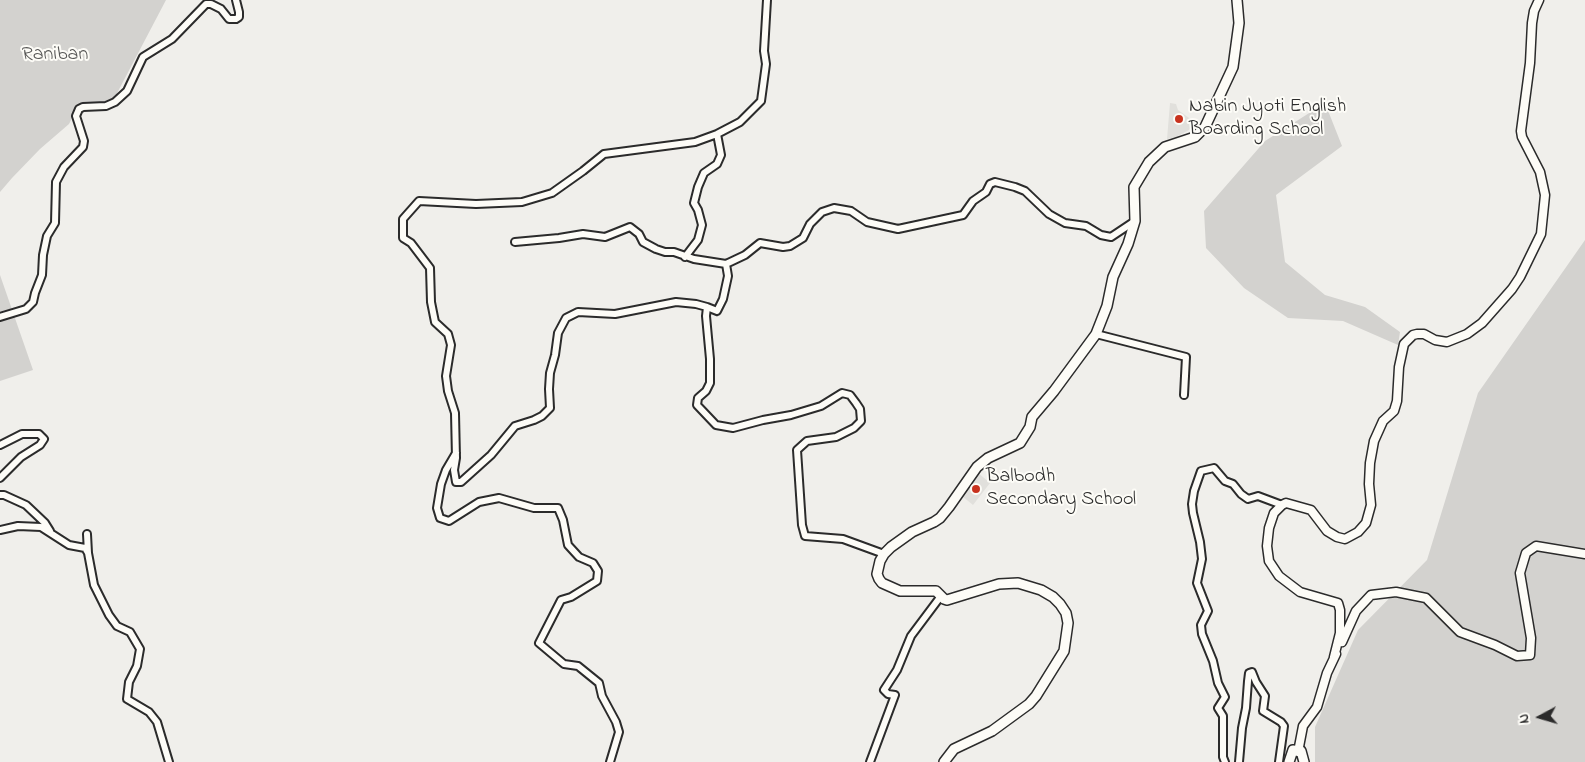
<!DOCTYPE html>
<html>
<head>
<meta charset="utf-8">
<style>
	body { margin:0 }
	#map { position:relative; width:1585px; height:762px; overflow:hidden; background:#f0efeb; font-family:"Indie Flower",sans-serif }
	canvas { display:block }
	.north { position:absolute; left:1515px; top:692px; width:50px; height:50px; -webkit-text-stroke:4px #fdfcf7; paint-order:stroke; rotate:264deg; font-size:14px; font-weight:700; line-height:20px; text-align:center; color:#2b2b2b }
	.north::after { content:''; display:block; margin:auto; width:18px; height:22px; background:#2b2b2b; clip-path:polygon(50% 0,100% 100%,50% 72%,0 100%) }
</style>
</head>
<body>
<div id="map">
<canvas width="1585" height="762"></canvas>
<div class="north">N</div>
</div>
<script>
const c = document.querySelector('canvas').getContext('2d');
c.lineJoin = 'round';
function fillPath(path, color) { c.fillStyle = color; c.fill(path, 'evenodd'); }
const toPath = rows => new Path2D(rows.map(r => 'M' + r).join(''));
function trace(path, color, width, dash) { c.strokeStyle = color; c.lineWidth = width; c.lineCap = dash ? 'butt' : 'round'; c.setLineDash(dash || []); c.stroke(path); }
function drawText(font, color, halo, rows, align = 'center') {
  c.font = font + ' "Indie Flower",sans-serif'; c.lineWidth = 4; c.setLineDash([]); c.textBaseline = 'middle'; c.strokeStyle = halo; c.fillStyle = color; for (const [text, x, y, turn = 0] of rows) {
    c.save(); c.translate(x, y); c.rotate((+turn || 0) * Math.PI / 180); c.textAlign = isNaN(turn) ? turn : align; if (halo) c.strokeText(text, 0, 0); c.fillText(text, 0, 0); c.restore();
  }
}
const built = toPath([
	[1170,103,1176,104,1178,110,1196,123,1189,130,1176,137,1167,139],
	[977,472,990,483,973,505,962,496]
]);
const green = toPath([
	[0,0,166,0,114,99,101,103,86,103,76,110,69,124,40,149,12,178,0,192],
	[1325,103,1342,146,1276,195,1285,262,1325,295,1365,307,1400,332,1398,345,1343,321,1288,318,1244,288,1206,248,1204,211,1265,141],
	[1585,240,1585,762,1315,762,1315,727,1358,630,1427,560,1478,393],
	[0,275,33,370,0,381]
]);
const minor = toPath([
	[767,0,764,51,766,64,761,101,740,122,717,134,695,142,604,154,583,171,552,193,522,202,476,204,419,201,403,219,403,238,411,243,430,268,431,302,435,322,448,334,451,345,446,376,448,391,455,413,456,458,454,470,456,482,461,482,491,455,515,426,534,420,542,416,550,408,549,389,550,373,555,355,558,333,566,318,578,312,615,314,676,302,696,304,707,307,706,316,710,359,710,383,706,391,698,398,697,405,716,425,733,428,763,420,791,415,821,406,842,393,850,395,856,403,860,409,861,421,854,428,836,437,807,441,797,450,802,525,805,536,843,539,884,554],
	[515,242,559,238,583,234,605,237,630,227,639,234,643,242,656,249,665,252,674,252,694,259,726,264],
	[685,257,698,240,702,225,698,210,694,203,698,187,704,173,717,164,721,155,717,134],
	[707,307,717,311,723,299,728,276,726,264,745,255,760,243,783,247,790,246,803,238,810,224,822,212,834,208,851,211,867,222,898,229,963,215,973,201,986,192,990,184,995,182,1015,187,1025,191,1049,214,1065,223,1086,226,1101,235,1111,237,1135,221],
	[0,317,26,309,33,302,35,293,42,275,43,255,47,236,55,223,56,182,64,167,83,147,84,141,76,116,79,109,83,107,106,106,115,102,127,91,143,57,172,39,206,4,211,4,221,9,229,19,236,19,239,17,239,12,236,0],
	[1096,334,1186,357,1184,395],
	[0,445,22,434,39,434,44,439,40,445,21,457,0,478],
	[456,453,446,470,441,484,437,508,440,518,449,521,479,502,499,498,534,508,558,508,563,520,568,545,579,557,593,563,598,571,597,581,571,597,561,600,539,643,564,664,578,666,599,683,602,696,616,722,619,732,610,762],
	[0,495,4,495,26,505,45,523,50,531],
	[0,530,18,526,41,527,69,545,85,548,88,553],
	[87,534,88,553,94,585,109,615,117,626,130,632,140,649,137,666,129,682,127,699,149,712,157,722,169,762],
	[870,762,895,695,888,694,884,690,897,670,911,636,941,596],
	[1225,762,1223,757,1223,716,1218,708,1225,697,1218,683,1213,661,1202,634,1201,625,1208,611,1197,583,1202,559,1200,542,1193,513,1192,504,1194,491,1201,471,1214,468,1225,481,1233,484,1241,494,1248,499,1258,496,1282,505],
	[1239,762,1242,728,1246,708,1248,681,1249,673,1252,672,1256,682,1265,696,1263,711,1281,722,1284,726,1279,762]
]);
const tertiary = toPath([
	[1342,642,1356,611,1371,595,1396,592,1426,598,1460,632,1495,645,1517,656,1530,655,1531,638,1520,573,1526,553,1536,546,1585,554],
	[1334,657,1340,633,1340,610,1338,603,1300,592,1279,576,1269,561,1267,546,1269,528,1274,513,1282,505,1286,503,1311,510,1327,531,1337,537,1345,539,1358,532,1366,523,1371,505,1369,484,1370,463,1374,441,1383,421,1394,411,1397,401,1399,367,1404,344,1413,335,1417,334,1424,334,1435,340,1447,342,1467,334,1482,323,1512,289,1520,277,1541,234,1545,195,1540,172,1522,137,1521,131,1530,63,1532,23,1534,11,1539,0],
	[1298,752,1303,726,1317,707,1327,673,1336,654]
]);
const secondary = toPath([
	[944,762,954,749,992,731,1029,704,1036,696,1064,651,1068,623,1066,613,1060,604,1053,597,1041,590,1018,583,999,584,947,600,944,599,936,591,900,591,882,583,879,579,877,574,880,561,884,554,891,547,912,532,934,522,940,518,949,507,977,467,988,458,1020,443,1030,427,1032,417,1054,391,1096,334,1107,306,1113,277,1128,244,1135,221,1134,187,1149,162,1165,147,1195,137,1205,127,1233,67,1239,23,1237,0],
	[1289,762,1293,750,1301,751,1304,762]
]);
const markers = [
	[1179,119,5,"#c8321e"],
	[976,489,5,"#c8321e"]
];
const parkNames = [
	["Raniban",55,56]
];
const poiNames = [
	["Nabin Jyoti English",1189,108],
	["Boarding School",1189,131],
	["Balbodh",986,478],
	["Secondary School",986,501]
];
fillPath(built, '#e1e0dc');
fillPath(green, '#d3d2cf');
trace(minor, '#2b2b2b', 10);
trace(tertiary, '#2b2b2b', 11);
trace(secondary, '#2b2b2b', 12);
trace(minor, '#fdfcf7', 6);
trace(tertiary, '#fdfcf7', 8);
trace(secondary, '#fdfcf7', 9);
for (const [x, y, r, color] of markers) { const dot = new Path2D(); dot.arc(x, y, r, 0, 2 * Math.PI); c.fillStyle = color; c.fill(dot); trace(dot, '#fdfcf7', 2); }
drawText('20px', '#555554', '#fdfcf7', parkNames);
drawText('20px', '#2b2b2b', '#fdfcf7', poiNames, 'left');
</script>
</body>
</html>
